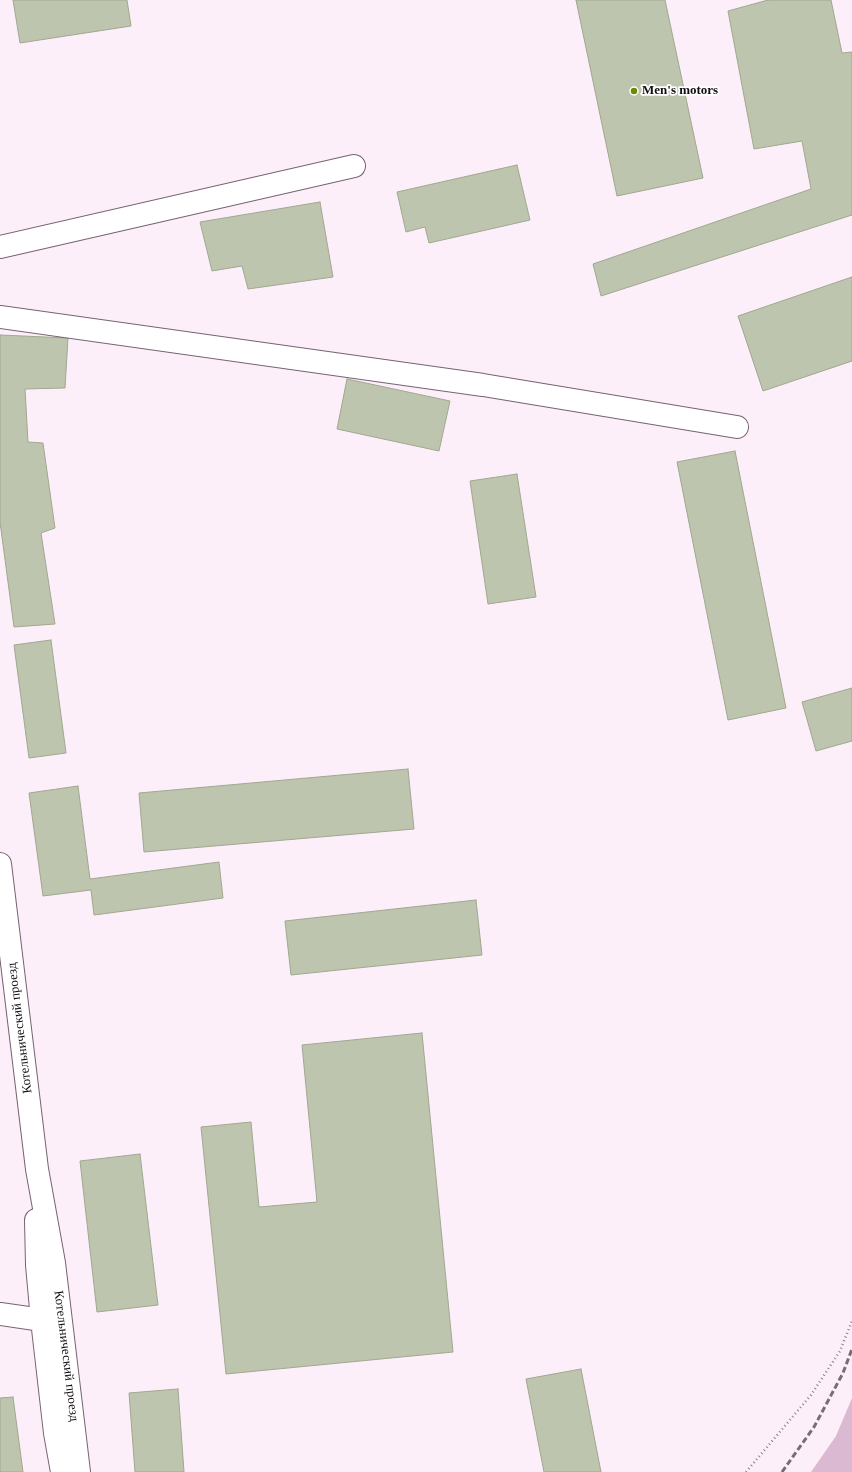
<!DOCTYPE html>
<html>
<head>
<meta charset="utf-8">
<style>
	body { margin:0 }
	canvas { display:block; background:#fceff9 }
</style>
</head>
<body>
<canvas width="852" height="1472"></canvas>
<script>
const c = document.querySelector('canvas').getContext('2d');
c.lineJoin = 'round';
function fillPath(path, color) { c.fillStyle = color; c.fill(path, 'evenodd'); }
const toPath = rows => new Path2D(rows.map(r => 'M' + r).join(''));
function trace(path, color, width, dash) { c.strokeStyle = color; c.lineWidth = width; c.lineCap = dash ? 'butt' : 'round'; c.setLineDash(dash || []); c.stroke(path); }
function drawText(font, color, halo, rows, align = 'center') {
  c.font = font + ' Georgia,serif'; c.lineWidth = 3.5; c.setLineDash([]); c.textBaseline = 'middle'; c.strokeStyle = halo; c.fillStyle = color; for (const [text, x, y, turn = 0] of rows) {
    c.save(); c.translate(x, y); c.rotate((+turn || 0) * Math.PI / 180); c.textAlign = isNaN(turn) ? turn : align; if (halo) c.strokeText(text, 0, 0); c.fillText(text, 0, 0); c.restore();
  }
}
const green = toPath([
	[852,1398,852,1472,811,1472,836,1436]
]);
const building = toPath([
	[13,0,127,0,131,26,20,43,13,0],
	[576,0,665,0,703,178,617,196,576,0],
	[768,0,831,0,842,53,852,52,852,215,601,296,593,264,811,189,802,141,754,149,728,11,768,0],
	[517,165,530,220,429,243,425,227,406,232,397,192,517,165],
	[320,202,333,277,248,289,242,266,212,271,200,222,320,202],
	[852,277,852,361,763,391,738,316,852,277],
	[0,335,68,338,65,388,25,389,28,442,43,443,55,528,41,533,55,624,14,627,0,522,0,335],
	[347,379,450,401,439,451,337,429,347,379],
	[735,451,786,708,728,720,677,462,735,451],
	[517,474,536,597,488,604,470,481,517,474],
	[51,640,66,753,29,758,14,645,51,640],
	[852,688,852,741,816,751,802,702,852,688],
	[408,769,414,829,144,852,139,793,408,769],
	[78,786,90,879,219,862,223,898,94,915,91,890,43,896,29,793,78,786],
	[476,900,482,955,291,975,285,921,476,900],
	[422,1033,453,1352,226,1374,201,1127,251,1122,259,1207,317,1202,302,1045,422,1033],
	[140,1154,158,1305,97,1312,80,1161,140,1154],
	[581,1369,601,1472,544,1472,526,1379,581,1369],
	[178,1389,184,1472,135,1472,129,1393,178,1389],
	[13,1397,23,1472,0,1472,0,1398,13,1397]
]);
const path = toPath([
	[746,1472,811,1395,840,1351,852,1321]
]);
const minor = toPath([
	[0,247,354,166],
	[0,317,483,385,737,427],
	[0,864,37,1169,54,1263,79,1472],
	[36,1220,37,1265,42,1320,55,1433,62,1472],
	[0,1314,42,1320]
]);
const rail = toPath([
	[782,1472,814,1427,843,1373,852,1349]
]);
const markers = [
	[634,91,4,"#6f8a00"]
];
const poiNames = [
	["Men's motors",642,91]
];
const streetNames = [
	["Котельнический проезд",20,1028,-97],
	["Котельнический проезд",66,1356,83]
];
fillPath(green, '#dbb9d2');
fillPath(building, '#bdc5ae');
trace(building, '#a0a891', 1);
trace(minor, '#776372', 24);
trace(path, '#8a8087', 2.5, [1, 3]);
trace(minor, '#fff', 22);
trace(rail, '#776e75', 3, [6, 3]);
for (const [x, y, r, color] of markers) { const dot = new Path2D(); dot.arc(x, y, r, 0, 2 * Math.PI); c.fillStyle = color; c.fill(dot); trace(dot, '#fff', 1.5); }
drawText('bold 13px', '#140d12', '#fff', poiNames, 'left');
drawText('13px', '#140d12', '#fff', streetNames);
</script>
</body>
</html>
